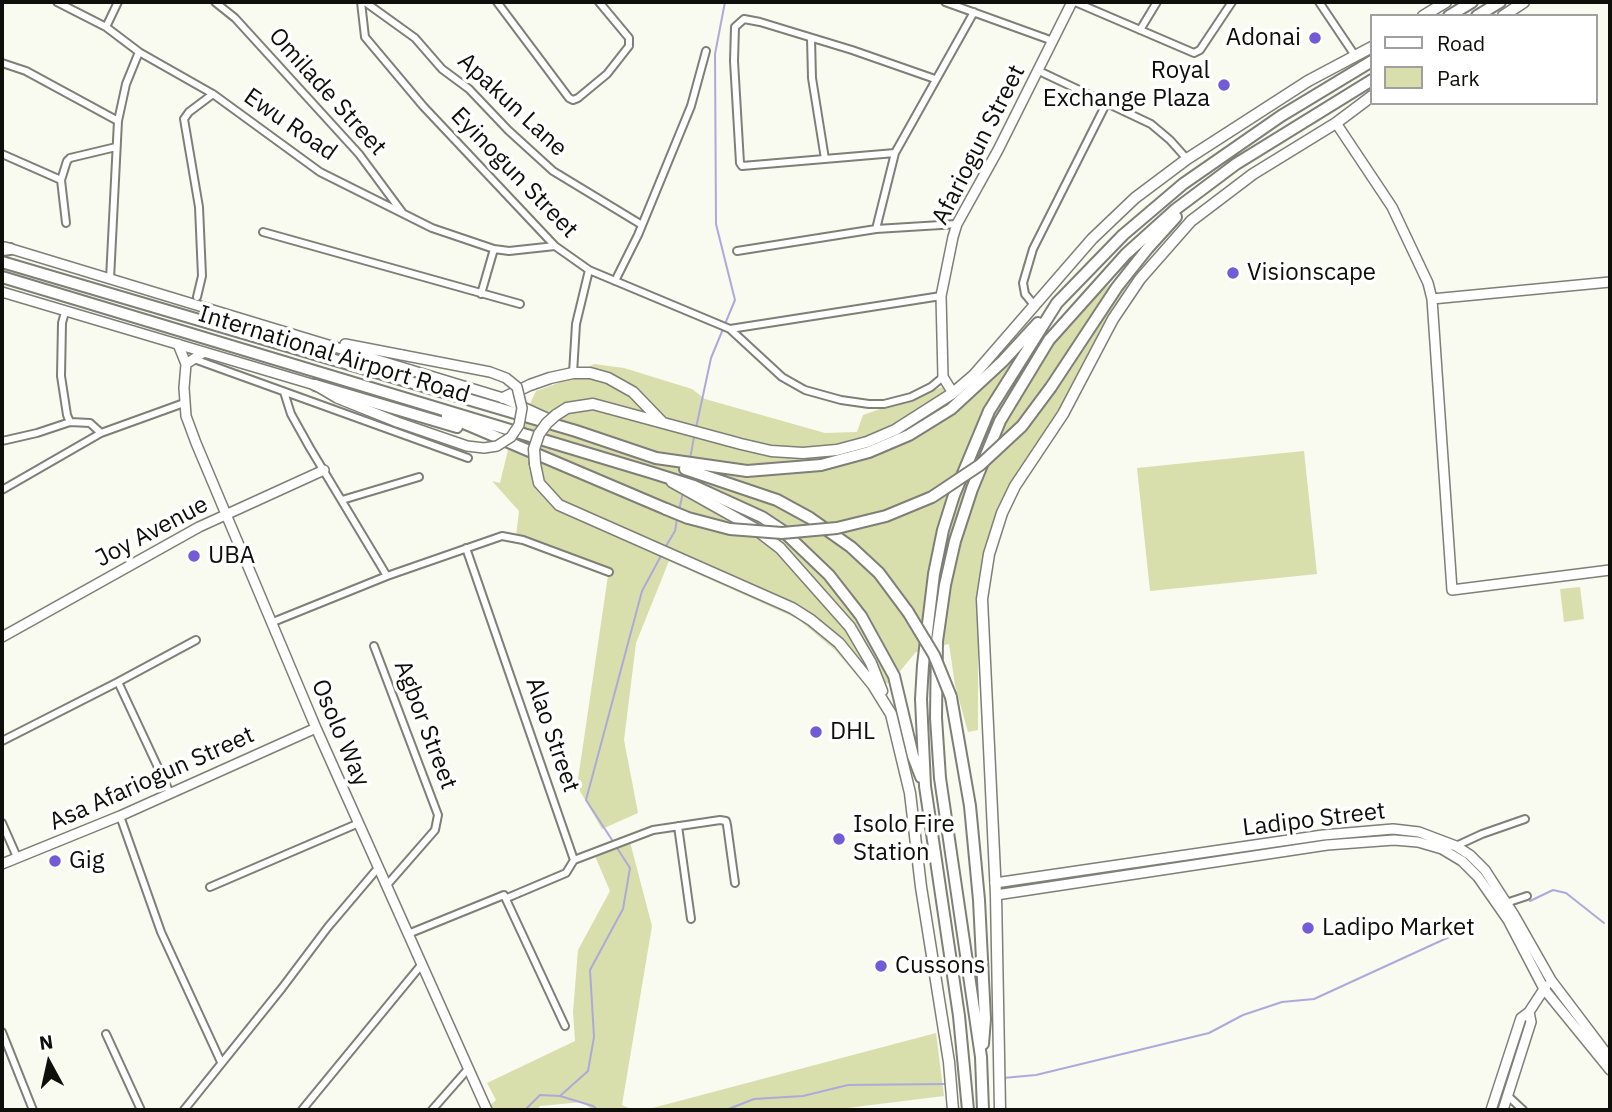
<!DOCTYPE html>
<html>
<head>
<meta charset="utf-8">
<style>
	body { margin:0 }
	#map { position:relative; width:1612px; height:1112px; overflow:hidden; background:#f9faf0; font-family:"IBM Plex Sans",sans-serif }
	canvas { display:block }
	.frame { position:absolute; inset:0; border:4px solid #0e0e0b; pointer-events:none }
	.legend { position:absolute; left:1370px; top:14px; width:228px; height:91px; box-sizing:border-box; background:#fff; border:2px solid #9f9f9d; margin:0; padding:9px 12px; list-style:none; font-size:21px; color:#0e0e0b }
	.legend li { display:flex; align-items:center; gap:14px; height:35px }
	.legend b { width:35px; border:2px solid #9f9f9d }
	.north { position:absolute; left:14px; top:1028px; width:70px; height:70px; -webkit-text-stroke:5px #fff; paint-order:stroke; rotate:352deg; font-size:19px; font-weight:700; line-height:28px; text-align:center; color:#0e0e0b }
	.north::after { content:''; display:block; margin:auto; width:24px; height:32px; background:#0e0e0b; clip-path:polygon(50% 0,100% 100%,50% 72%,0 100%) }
</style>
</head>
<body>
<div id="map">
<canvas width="1612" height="1112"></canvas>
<div class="frame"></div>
<ul class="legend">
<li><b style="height:9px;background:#fff"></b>Road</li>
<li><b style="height:19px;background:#d9dead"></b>Park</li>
</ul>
<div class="north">N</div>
</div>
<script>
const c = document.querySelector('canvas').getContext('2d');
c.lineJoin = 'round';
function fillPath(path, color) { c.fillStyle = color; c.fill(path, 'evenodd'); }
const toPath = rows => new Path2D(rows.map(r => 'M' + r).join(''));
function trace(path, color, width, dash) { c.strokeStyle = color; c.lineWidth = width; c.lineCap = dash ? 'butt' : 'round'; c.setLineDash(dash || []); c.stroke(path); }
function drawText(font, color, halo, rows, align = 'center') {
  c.font = font + ' "IBM Plex Sans",sans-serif'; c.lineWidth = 7; c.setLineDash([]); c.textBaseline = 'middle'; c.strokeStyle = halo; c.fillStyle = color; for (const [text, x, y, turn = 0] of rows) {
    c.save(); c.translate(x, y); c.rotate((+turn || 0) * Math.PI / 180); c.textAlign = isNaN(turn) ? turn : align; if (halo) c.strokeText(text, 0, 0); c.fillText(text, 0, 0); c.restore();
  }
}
const green = toPath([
	[1109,285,1136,286,991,535,978,590,978,730,968,732,955,685,949,644,916,652,890,683,865,685,835,650,798,619,669,561,636,643,624,740,638,813,602,829,577,786,609,569,516,536,519,511,492,481,500,483,508,450,536,391,561,382,594,364,624,368,692,389,705,399,825,433,857,432,863,415,1011,363],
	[1304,451,1317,574,1150,591,1137,468],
	[1580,587,1584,619,1564,622,1560,589],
	[630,842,652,926,622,1105,633,1110,593,1110,582,1102,540,1106,537,1110,485,1110,496,1100,487,1083,575,1041,573,1012,578,950,610,891,592,849,605,845,613,848],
	[936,1033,944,1096,831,1110,645,1110]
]);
const stream = toPath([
	[725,2,715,54,716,224,735,300,725,324],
	[696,428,711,358,723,329],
	[690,459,694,437],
	[679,511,683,492],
	[666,546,675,531,677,519],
	[614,843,586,800,642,591,662,554],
	[1530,901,1553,890,1566,893,1604,923],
	[1003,1078,1036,1075,1209,1033,1243,1015,1282,1002,1314,999,1471,927],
	[560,1096,588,1071,594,1037,590,970,623,909,630,868,617,848],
	[525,1110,540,1095,560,1096,593,1106,598,1110],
	[726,1110,754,1099,803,1096,848,1085,945,1084]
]);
const street = toPath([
	[57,2,106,27,139,52,213,94,320,172,432,228,494,249,509,251,555,246],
	[215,2,235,18,359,154,402,212],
	[361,2,365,37,423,106,555,246,589,270,730,329,941,296],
	[365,2,415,38,442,69,469,89,508,130,553,171,642,225],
	[497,2,569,98,573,100,578,98,607,74,629,46,629,38,599,2],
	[945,2,1053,41],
	[1075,2,1194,53,1200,50,1232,2],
	[1319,2,1356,57],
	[106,27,118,2],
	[1140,30,1157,2],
	[811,38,812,78,825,159],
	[2,63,26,71,118,121],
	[1039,71,1151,124,1170,140,1187,159],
	[895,153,742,166,740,163,734,61,735,27,744,19,760,22,852,50,935,79],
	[2,154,61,180],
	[66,223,61,180,67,161,70,158,116,147],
	[876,229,895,153,974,12],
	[263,232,520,304],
	[737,251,876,229,957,224],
	[110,279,118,121,126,84,139,52],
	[615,281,638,235,691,106,706,51],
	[481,294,494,249],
	[197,297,202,276,199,207,184,119,189,112,213,94],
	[1035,306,1025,294,1023,283,1033,249,1106,104],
	[65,312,62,323,61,376,67,415,70,422],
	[730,329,782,377,805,390,841,400,869,404,884,404,911,397,931,387,943,377],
	[194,359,468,458],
	[573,373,576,324,589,270],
	[284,392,291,414,310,448,387,576],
	[2,441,37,433,70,422,90,423,101,433],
	[2,490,101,433,184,403],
	[342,500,419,477],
	[466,548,574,860,566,873,507,898],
	[273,622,387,576,502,536,523,540,609,572],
	[374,646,438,815,435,830,387,885],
	[118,682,196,640],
	[2,741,118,682,170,793],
	[120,816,161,932,221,1062],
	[2,823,17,857],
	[678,826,691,919],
	[1456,846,1482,834,1525,819],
	[574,860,653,830,720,820,726,821,727,825,735,883],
	[210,887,359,823],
	[1506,903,1527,896],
	[408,934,504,895,565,1026],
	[2,1032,33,1110],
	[106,1034,141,1110],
	[1508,1096,1523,1110],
	[184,1110,282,988,328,927,378,868],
	[302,1110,422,964],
	[432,1110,468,1069]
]);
const secondary = toPath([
	[1336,123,1392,207,1428,283,1432,299,1452,590,1610,570],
	[5,247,503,398,549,419],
	[2,292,315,385,337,398,397,422],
	[1432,299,1610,282],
	[178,344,186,364,184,388,186,416,196,443,316,728,487,1110],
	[345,344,402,355],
	[186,364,204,352],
	[953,393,943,377,941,296,953,237,957,224,998,150,1072,2],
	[2,637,199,527,324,470],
	[2,864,120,816,316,728],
	[995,883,1323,835,1393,829,1419,832,1456,846,1470,855,1485,870,1514,915,1551,980,1610,1058],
	[996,895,1327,845,1394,840,1418,842,1442,849,1462,861,1478,877,1508,920,1544,989,1610,1070],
	[1491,1110,1521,1018,1529,1012,1546,986],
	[1503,1110,1531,1022,1529,1012]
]);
const primary = toPath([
	[1423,16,1446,2],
	[1503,16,1524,2],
	[503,398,530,385,550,378,573,373,590,373,608,378,633,392,661,421],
	[556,415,567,408,593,404,741,444,771,451,803,453,837,450,867,442,895,430,953,393,974,375,1092,239,1135,198,1187,159,1308,81,1372,47],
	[535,464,539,483,559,505,792,608,811,620,839,643,873,685,891,714,910,793,921,887,949,1062,953,1110],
	[672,482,754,528,780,548,850,627,871,663,882,691],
	[1000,1110,996,895,982,599,989,554,1002,513,1015,486,1063,414,1113,319,1140,279,1191,221,1253,174,1336,123,1372,96]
]);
const highway = toPath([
	[1449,16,1472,2],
	[1477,16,1500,2],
	[2,250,10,249],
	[2,262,576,431,656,458,747,471,821,465,869,452,909,435,951,409,1003,361,1038,323],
	[2,277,653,473,694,486,762,517,783,531,829,575,861,616,894,676,913,756,921,777],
	[315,385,457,427],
	[1051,387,1117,287,1148,248,1176,217],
	[447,416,666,509],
	[685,469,777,500,810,518,851,547,879,573,908,612],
	[951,697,970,806,979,900,985,1019,983,1044],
	[968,1110,959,1016,925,786,921,699,923,665,934,574,943,530,954,495,989,411,1057,303,1123,235,1183,184,1281,116,1372,61],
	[983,1110,981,1057,940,778,936,718,937,641,945,585,955,541,972,489,1000,421,1049,340,1126,254,1176,209,1236,164,1372,80]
]);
const secondaryBridge = toPath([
	[397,422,467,446,484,448,497,446,511,437,519,425,522,408,517,387,506,378,490,372,402,355]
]);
const primaryBridge = toPath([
	[535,464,534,449,539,434,547,423,556,415]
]);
const highwayBridge = toPath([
	[666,509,688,518,730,529,782,533,837,528,886,516,932,497,980,465,1022,426,1051,387],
	[908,612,934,655,951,697]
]);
const markers = [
	[1315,38,7,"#715cd6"],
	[1224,85,7,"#715cd6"],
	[1233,273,7,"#715cd6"],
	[194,556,7,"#715cd6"],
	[816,732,7,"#715cd6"],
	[839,839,7,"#715cd6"],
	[55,861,7,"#715cd6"],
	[1308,928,7,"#715cd6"],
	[881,966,7,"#715cd6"]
];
const poiNames = [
	["Adonai",1301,38,"right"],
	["Royal",1210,71,"right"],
	["Exchange Plaza",1210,99,"right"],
	["Visionscape",1247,273],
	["UBA",208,556],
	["DHL",830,732],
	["Isolo Fire",853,825],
	["Station",853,853],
	["Gig",69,861],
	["Ladipo Market",1322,928],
	["Cussons",895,966]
];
const streetNames = [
	["Omilade Street",327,92,48],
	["Apakun Lane",512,105,43],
	["Ewu Road",290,125,35],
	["Afariogun Street",979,145,-63],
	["Eyinogun Street",514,173,46],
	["International Airport Road",334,355,17],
	["Joy Avenue",152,532,-28],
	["Agbor Street",425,725,69],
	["Osolo Way",340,733,67],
	["Alao Street",552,735,71],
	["Asa Afariogun Street",152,779,-24],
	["Ladipo Street",1314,820,-7]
];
fillPath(green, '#d9dead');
trace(stream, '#adaad9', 2);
trace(street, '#7e7f76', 10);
trace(secondary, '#7e7f76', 12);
trace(primary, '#7e7f76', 13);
trace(highway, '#7e7f76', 14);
trace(street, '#fff', 6);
trace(secondary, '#fff', 9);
trace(primary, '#fff', 10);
trace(highway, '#fff', 10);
trace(secondaryBridge, '#7e7f76', 12, []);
trace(primaryBridge, '#7e7f76', 13, []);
trace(highwayBridge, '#7e7f76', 14, []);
trace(secondaryBridge, '#fff', 9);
trace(primaryBridge, '#fff', 10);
trace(highwayBridge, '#fff', 10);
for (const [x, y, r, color] of markers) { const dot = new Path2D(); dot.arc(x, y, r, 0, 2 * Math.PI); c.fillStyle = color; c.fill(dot); trace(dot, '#fff', 2.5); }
drawText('24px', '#0e0e0b', '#fff', poiNames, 'left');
drawText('24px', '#0e0e0b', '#fff', streetNames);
</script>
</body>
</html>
